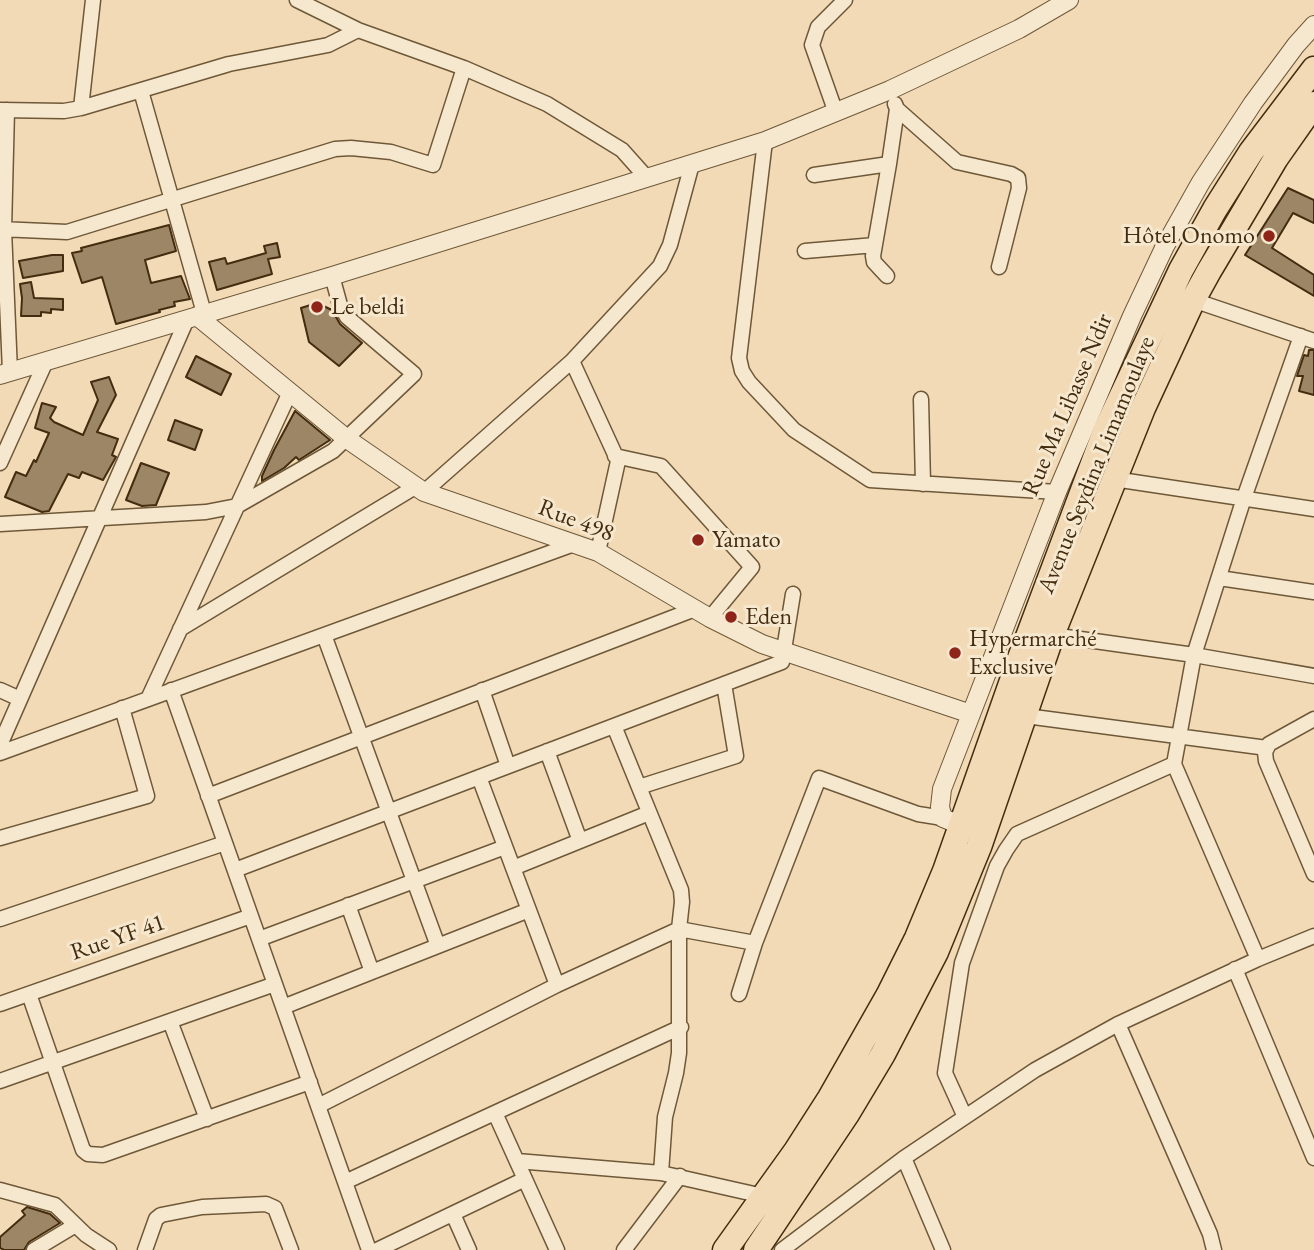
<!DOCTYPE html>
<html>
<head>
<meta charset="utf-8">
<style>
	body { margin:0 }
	canvas { display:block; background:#f1dab5 }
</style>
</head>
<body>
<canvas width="1314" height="1250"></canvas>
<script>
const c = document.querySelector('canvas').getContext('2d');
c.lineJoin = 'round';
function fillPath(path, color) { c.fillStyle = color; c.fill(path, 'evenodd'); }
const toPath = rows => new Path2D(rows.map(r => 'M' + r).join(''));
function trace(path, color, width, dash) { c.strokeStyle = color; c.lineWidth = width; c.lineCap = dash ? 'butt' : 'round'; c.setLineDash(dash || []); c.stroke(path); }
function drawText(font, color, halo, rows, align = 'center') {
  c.font = font + ' "EB Garamond",serif'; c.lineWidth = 6; c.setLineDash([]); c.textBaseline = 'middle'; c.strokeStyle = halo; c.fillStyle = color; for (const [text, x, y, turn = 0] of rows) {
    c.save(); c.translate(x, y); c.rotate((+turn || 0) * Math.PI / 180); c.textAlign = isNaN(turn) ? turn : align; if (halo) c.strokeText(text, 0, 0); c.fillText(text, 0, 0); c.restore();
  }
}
const building = toPath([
	[1288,188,1314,200,1314,223,1293,213,1272,248,1314,275,1314,296,1245,255,1288,188],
	[169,225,176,251,145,260,151,283,181,276,190,299,174,302,175,306,159,310,160,312,116,324,102,277,82,283,72,253,82,251,81,248,169,225],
	[277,243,280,257,268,259,272,274,217,290,209,262,225,258,227,264,266,253,264,246,277,243],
	[52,255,63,255,63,271,23,278,19,261,52,255],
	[31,282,34,298,63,299,63,310,51,309,51,313,41,312,41,316,21,316,22,298,20,284,31,282],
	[317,303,332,310,340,324,362,343,339,366,309,342,301,308,317,303],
	[1309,350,1314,350,1314,395,1299,391,1303,376,1297,376,1304,355,1308,356,1309,350],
	[196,356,231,374,221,395,186,377,196,356],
	[109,377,116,395,97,432,118,439,112,455,116,457,103,480,82,472,79,478,68,474,49,511,42,512,5,497,16,472,26,476,34,460,36,462,49,433,35,428,42,403,56,407,50,418,54,422,83,435,98,400,91,382,109,377],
	[295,411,330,440,299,460,296,457,284,468,262,481,262,476,274,450,295,411],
	[175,420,202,430,195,450,168,440,175,420],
	[141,463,169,473,156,505,142,506,126,500,141,463],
	[27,1207,50,1214,60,1223,29,1242,24,1250,4,1250,0,1248,0,1237,25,1215,22,1211,27,1207]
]);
const minor = toPath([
	[297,0,358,30,464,68,547,104,622,150,647,178],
	[141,91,204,313],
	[81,108,93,0],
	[897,109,957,162,1011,174,1018,178,1019,188,999,267],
	[0,110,64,111,81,108,229,64,328,45,358,30],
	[7,110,4,230,10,372],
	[836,113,812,45,818,27,845,0],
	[765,141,739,358,742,371,749,382,794,430,870,480,1057,492],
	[814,175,889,164],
	[0,229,67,232,335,149,351,148,391,152,433,165,464,68],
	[805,251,875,245],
	[887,276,874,262,873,256,889,164,897,109,895,104],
	[1193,300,1314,341],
	[572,361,618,461,598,552],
	[921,399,923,484],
	[615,456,661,466,752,567,710,618],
	[0,463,46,361],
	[1114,479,1314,509],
	[424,492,572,361,660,266,670,245,692,164],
	[0,524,206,512,237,506,333,451,414,374,347,317,340,305,332,276],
	[1219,578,1314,592],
	[180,629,415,487],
	[324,635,438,946],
	[1052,635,1194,655,1314,676],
	[0,690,20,699],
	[171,690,369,1250],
	[482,690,508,766],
	[148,699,290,392],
	[1026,716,1267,748],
	[1314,719,1269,744,1265,752,1266,761,1314,874],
	[614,726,681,890,682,902,679,929,679,1053,676,1073,665,1117,661,1173],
	[0,745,187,319],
	[547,751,580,841],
	[0,753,574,544],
	[479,777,557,985],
	[639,787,736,756,724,684],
	[208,796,695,609],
	[0,838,147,796,122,708],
	[513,868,649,813],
	[235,870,782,662,793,594],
	[348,905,372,972],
	[0,919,225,843],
	[259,939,505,847],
	[1258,959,1174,764,1194,655,1244,498,1301,336],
	[1235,969,1314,1158],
	[29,994,83,1150,88,1154,103,1155,310,1082],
	[739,994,755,943],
	[0,1004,251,916],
	[283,1007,529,910],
	[170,1021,207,1119],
	[1118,1024,1210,1234,1214,1250],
	[0,1081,275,984],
	[318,1106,557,985,679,929,755,943,819,778,918,814,943,818],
	[495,1113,557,1250],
	[965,1117,945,1073,962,963,997,866,1006,850,1017,834,1174,764],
	[904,1158,943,1250],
	[517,1161,661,1173,763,1196],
	[345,1182,681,1027],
	[0,1190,55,1205,86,1235,109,1250],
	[453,1214,469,1250],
	[34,1250,74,1226],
	[145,1250,156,1219,161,1215,202,1207,266,1204,275,1208,291,1250],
	[377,1250,525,1179],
	[624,1250,680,1176],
	[782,1250,904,1158,1035,1070,1118,1024,1258,959,1314,936]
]);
const tertiary = toPath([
	[197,316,347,439,424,492,598,552,710,618,762,644,971,714],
	[0,375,332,276,765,141,890,90,1019,29,1069,0],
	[960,825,943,818,940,807,942,789,1057,492,1132,316,1165,246,1201,182,1253,103,1296,45,1314,25]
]);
const trunk = toPath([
	[725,1250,796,1151,830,1098,888,996,917,938,945,871,1020,658,1106,429,1181,270,1215,209,1251,152,1314,69],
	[756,1250,847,1114,883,1054,936,952,979,847,1052,635,1143,408,1193,300,1209,271,1276,158,1314,104]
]);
const markers = [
	[1269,236,7,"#8f2418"],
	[317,307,7,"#8f2418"],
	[698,540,7,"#8f2418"],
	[731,617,7,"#8f2418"],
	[955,653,7,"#8f2418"]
];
const poiNames = [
	["Hôtel Onomo",1255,236,"right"],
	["Le beldi",331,307],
	["Yamato",712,540],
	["Eden",745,617],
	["Hypermarché",969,639],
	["Exclusive",969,667]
];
const streetNames = [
	["Rue Ma Libasse Ndir",1068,405,-67],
	["Avenue Seydina Limamoulaye",1097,465,-68],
	["Rue 498",576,521,21],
	["Rue YF 41",118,938,-19]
];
fillPath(building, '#9d8665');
trace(building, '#432c0f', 2);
trace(minor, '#6e5838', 17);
trace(tertiary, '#6e5838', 20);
trace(trunk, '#432c0f', 27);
trace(minor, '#f6e7cf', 14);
trace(tertiary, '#f6e7cf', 18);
trace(trunk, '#f1dab5', 24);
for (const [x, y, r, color] of markers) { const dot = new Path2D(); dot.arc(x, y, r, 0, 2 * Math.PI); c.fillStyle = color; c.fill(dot); trace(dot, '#f6e7cf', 2.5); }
drawText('24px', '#432c0f', '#f6e7cf', poiNames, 'left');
drawText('24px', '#432c0f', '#f6e7cf', streetNames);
</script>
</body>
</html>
